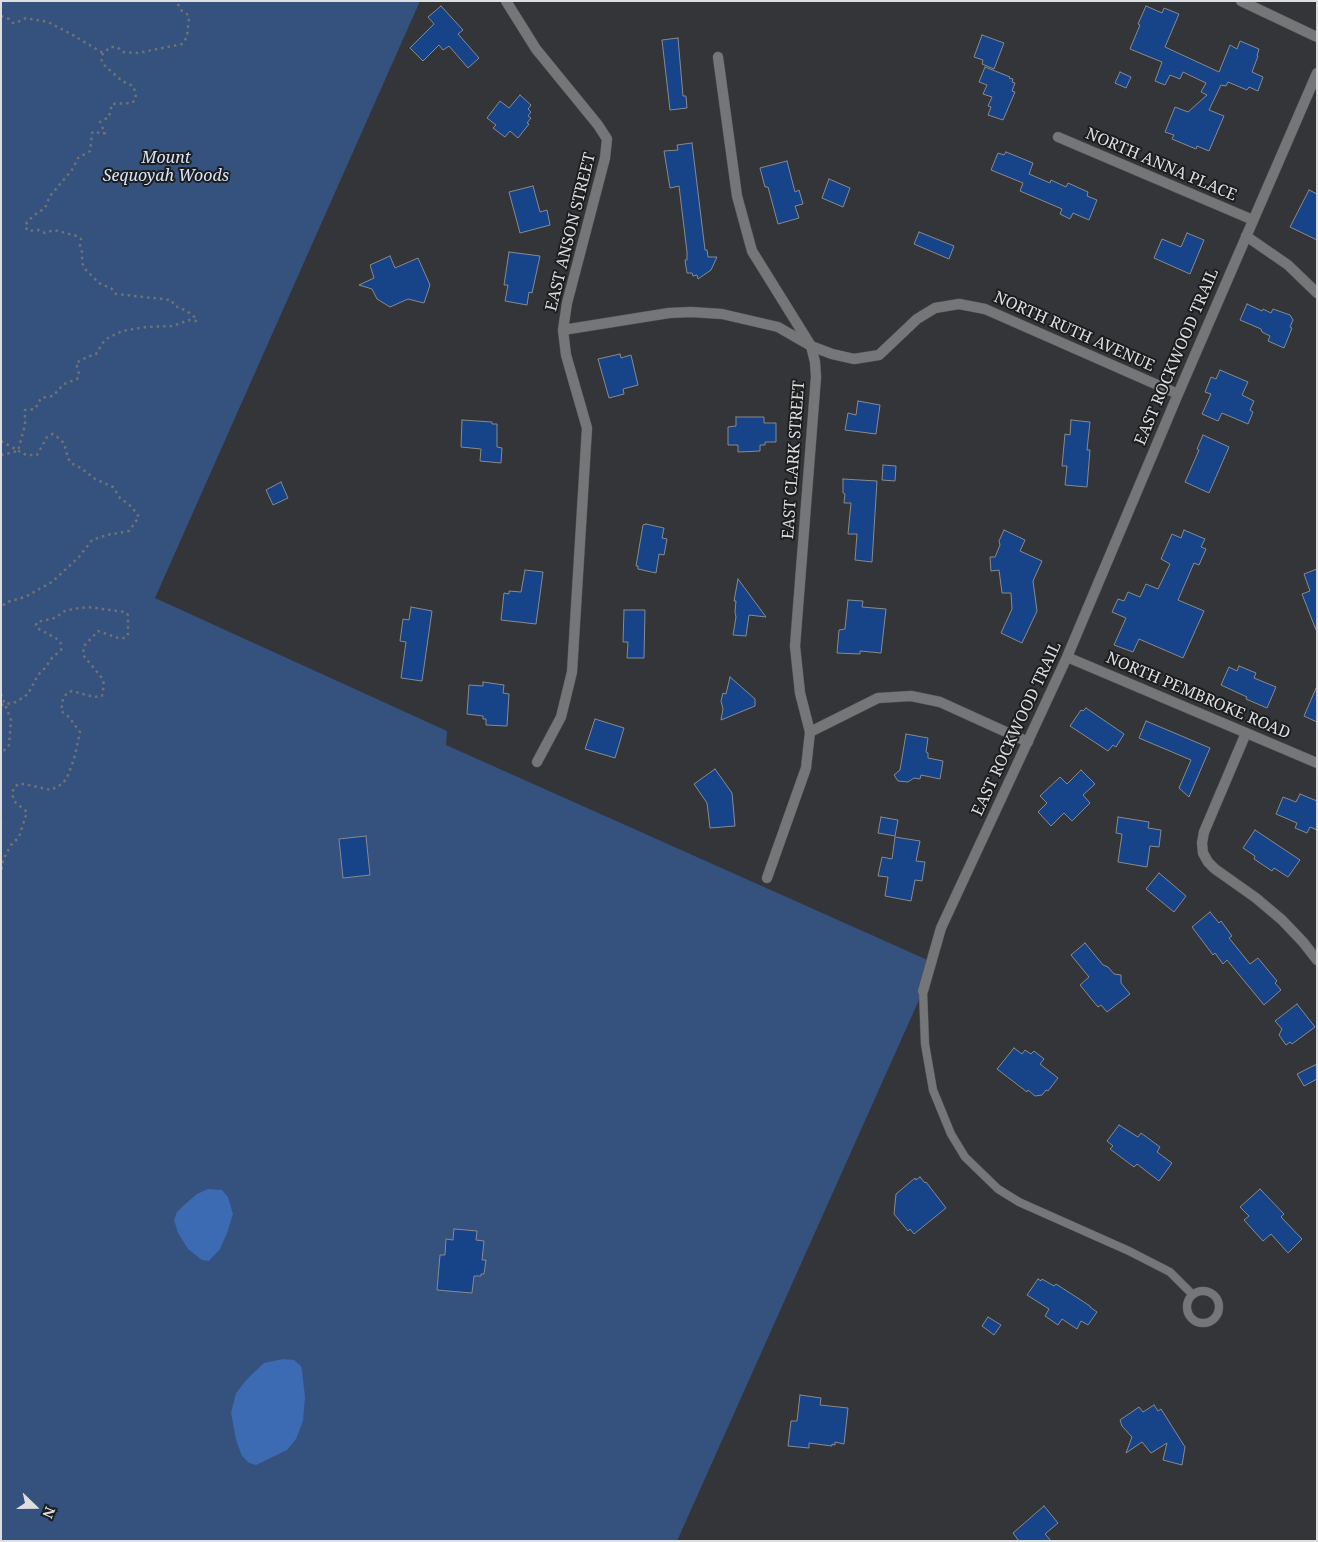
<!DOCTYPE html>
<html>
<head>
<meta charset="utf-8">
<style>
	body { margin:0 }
	#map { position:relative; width:1318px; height:1542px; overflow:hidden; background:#343538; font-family:"Noto Serif",serif }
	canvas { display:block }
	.frame { position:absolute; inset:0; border:2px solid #dddedf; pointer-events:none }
	.north { position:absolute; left:10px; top:1482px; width:50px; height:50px; -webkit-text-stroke:4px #1c1d1e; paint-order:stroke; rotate:112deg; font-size:14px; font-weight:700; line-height:20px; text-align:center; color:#dddedf }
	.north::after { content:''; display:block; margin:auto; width:18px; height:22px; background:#dddedf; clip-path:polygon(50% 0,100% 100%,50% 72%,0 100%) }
</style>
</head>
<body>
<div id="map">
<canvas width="1318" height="1542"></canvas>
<div class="frame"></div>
<div class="north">N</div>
</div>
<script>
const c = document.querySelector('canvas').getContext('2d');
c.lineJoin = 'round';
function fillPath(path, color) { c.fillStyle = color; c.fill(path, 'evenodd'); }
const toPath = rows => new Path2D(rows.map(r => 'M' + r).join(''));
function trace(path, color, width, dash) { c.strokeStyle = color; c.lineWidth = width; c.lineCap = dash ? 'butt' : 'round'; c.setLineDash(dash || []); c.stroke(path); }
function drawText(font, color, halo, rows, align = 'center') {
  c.font = font + ' "Noto Serif",serif'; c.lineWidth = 4; c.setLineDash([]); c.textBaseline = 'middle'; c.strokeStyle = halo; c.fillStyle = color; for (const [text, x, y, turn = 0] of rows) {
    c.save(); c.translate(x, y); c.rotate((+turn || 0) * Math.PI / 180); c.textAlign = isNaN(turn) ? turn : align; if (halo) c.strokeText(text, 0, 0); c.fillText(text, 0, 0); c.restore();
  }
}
const green = toPath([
	[1,1,420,1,155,598,447,731,446,745,932,962,923,991,677,1541,1,1541]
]);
const water = toPath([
	[208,1189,222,1190,228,1197,233,1214,227,1233,220,1249,209,1261,202,1260,188,1249,178,1233,174,1220,177,1212,184,1205,197,1194],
	[283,1359,294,1360,301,1366,302,1370,305,1397,303,1421,296,1439,287,1450,256,1465,249,1463,242,1456,236,1440,231,1413,236,1393,248,1378,264,1363]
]);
const building = toPath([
	[441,6,463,30,458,34,479,58,468,68,449,46,443,50,439,45,423,61,410,48,434,24,428,17,441,6],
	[1146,6,1162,13,1164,8,1179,14,1165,47,1219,72,1230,45,1237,49,1240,41,1259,49,1257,56,1258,56,1252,72,1263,77,1258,91,1249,87,1247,90,1228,82,1226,86,1221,85,1209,110,1224,116,1209,151,1197,146,1196,149,1172,139,1174,135,1165,132,1175,107,1188,112,1207,95,1201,92,1206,83,1183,72,1180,79,1170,75,1165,85,1155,81,1162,62,1130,49,1140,25,1138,24,1146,6],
	[982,35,1004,43,994,69,982,64,983,60,974,57,982,35],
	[678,38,683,96,686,96,687,108,670,110,662,40,678,38],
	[985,67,1010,77,1009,78,1013,79,1012,82,1015,83,1012,91,1015,92,1003,120,988,115,991,107,988,106,992,97,983,94,987,85,979,82,985,67],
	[1120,72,1131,77,1126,88,1115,83,1120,72],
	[520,95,531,105,528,109,531,112,528,116,531,118,527,123,529,124,518,138,510,131,505,137,493,128,496,125,487,118,500,101,509,108,520,95],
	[692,143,705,250,707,250,708,257,717,257,711,270,698,279,697,275,693,276,692,273,687,273,685,260,687,260,687,252,679,186,670,188,664,151,678,150,677,145,692,143],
	[1006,152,1033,163,1029,174,1050,183,1051,180,1066,187,1068,183,1088,192,1087,196,1097,200,1089,220,1073,213,1070,219,1060,214,1062,209,1020,191,1023,183,991,170,998,153,1004,155,1006,152],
	[787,161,795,192,799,190,803,204,795,206,799,218,778,224,768,187,765,187,760,168,787,161],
	[829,179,850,188,843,207,822,198,829,179],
	[533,186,540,212,547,210,550,225,520,233,509,192,533,186],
	[1309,190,1317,194,1317,240,1290,227,1309,190],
	[919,232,954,246,949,259,914,244,919,232],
	[1187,233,1204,240,1190,274,1154,258,1162,239,1181,247,1187,233],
	[509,252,540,256,532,293,529,292,527,305,505,301,508,285,504,285,509,252],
	[390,256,395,268,418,258,430,285,424,303,408,299,390,307,377,299,372,289,359,285,374,278,370,265,390,256],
	[1247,304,1262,311,1263,309,1271,313,1273,309,1290,315,1293,320,1290,327,1292,328,1284,348,1268,341,1270,336,1262,332,1261,329,1240,320,1247,304],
	[620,354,621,358,631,355,638,385,623,389,624,394,609,398,598,359,620,354],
	[1220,370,1248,382,1242,395,1254,401,1250,410,1253,412,1248,424,1222,413,1218,421,1202,414,1211,394,1205,392,1211,377,1216,379,1220,370],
	[858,401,880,405,876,434,845,430,848,413,856,415,858,401],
	[736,417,764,417,764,423,776,423,776,442,765,442,765,445,760,445,760,451,738,452,738,445,728,445,728,427,736,426,736,417],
	[462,420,492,422,492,424,497,424,497,447,502,448,501,463,480,461,481,449,461,447,462,420],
	[1071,420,1090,422,1087,450,1090,450,1087,487,1065,485,1067,466,1062,466,1065,434,1070,435,1071,420],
	[1203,435,1229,447,1209,493,1185,482,1199,450,1197,449,1203,435],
	[883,465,896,466,895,481,882,480,883,465],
	[843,479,877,481,872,562,855,560,857,534,848,534,851,503,844,503,845,494,843,493,843,479],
	[281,482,288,498,273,505,266,490,281,482],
	[646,524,664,528,662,538,667,539,664,555,659,554,656,573,638,569,638,566,636,566,643,525,646,524],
	[1004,530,1025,540,1020,551,1042,561,1033,581,1037,611,1022,643,1001,633,1012,609,1011,593,1002,593,999,570,991,571,990,557,995,557,1000,545,999,541,1004,530],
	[1184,530,1205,539,1201,547,1206,549,1199,565,1194,563,1178,600,1204,611,1183,658,1139,639,1133,652,1114,645,1126,618,1112,612,1118,599,1124,601,1128,592,1140,597,1146,584,1158,589,1170,564,1161,559,1172,534,1181,538,1184,530],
	[1317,569,1317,630,1316,630,1302,594,1310,591,1304,574,1317,569],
	[525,570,543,572,536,624,501,620,504,593,509,594,509,591,521,592,525,570],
	[738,579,766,617,749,615,746,636,733,635,736,617,735,612,736,601,734,601,738,579],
	[848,600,863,601,862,607,886,609,881,653,860,651,860,654,837,653,839,630,845,629,848,600],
	[411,607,432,611,422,681,401,678,406,642,400,641,403,619,409,620,411,607],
	[624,610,645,610,644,658,627,658,628,642,623,642,624,610],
	[1239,666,1256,673,1254,678,1276,687,1267,708,1246,699,1247,697,1221,685,1229,667,1237,671,1239,666],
	[730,677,755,699,755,706,721,720,723,709,721,701,723,693,726,694,730,677],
	[483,682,504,685,503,693,509,694,507,726,486,725,486,719,483,719,483,716,467,714,469,685,483,686,483,682],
	[1317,686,1317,722,1304,716,1317,686],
	[1086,708,1124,734,1116,747,1113,745,1108,751,1070,726,1081,710,1083,711,1086,708],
	[595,719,624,728,615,758,585,749,595,719],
	[1146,721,1210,748,1189,797,1179,788,1191,760,1139,738,1146,721],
	[906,734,928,738,926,752,928,753,928,758,943,761,940,779,921,775,920,779,914,778,908,782,898,781,894,775,900,770,906,734],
	[715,769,732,793,735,826,710,828,707,803,694,784,715,769],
	[1081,770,1095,784,1083,795,1090,803,1072,821,1064,813,1051,826,1038,812,1047,803,1040,796,1060,777,1067,784,1081,770],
	[1300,794,1317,801,1317,830,1310,827,1307,833,1295,828,1297,823,1276,814,1283,797,1296,802,1300,794],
	[881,817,898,820,895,836,878,833,881,817],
	[1118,817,1149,822,1148,828,1161,830,1159,847,1150,846,1147,867,1118,862,1122,834,1116,833,1118,817],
	[1255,830,1300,860,1288,877,1274,868,1272,871,1254,859,1255,856,1243,848,1255,830],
	[366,836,370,875,343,878,339,839,366,836],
	[895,837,920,841,916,861,925,862,922,881,915,880,911,901,885,896,888,877,878,876,882,857,892,859,895,837],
	[1159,873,1186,896,1174,912,1146,889,1159,873],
	[1210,912,1219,923,1221,921,1232,936,1229,938,1250,964,1258,958,1277,981,1275,983,1281,990,1264,1005,1227,960,1223,964,1215,953,1213,955,1192,927,1210,912],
	[1085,943,1103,965,1108,967,1114,974,1121,975,1121,983,1130,994,1107,1012,1101,1005,1098,1007,1080,985,1089,977,1071,955,1085,943],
	[1297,1004,1315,1027,1292,1044,1290,1042,1286,1045,1279,1035,1282,1029,1275,1021,1297,1004],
	[1014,1048,1022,1054,1025,1050,1031,1054,1034,1051,1044,1059,1040,1064,1058,1078,1048,1091,1046,1090,1042,1095,1035,1096,1028,1090,1027,1092,997,1069,1014,1048],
	[1317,1064,1317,1079,1304,1086,1297,1074,1317,1064],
	[1119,1125,1138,1137,1141,1133,1160,1147,1157,1152,1172,1163,1159,1181,1137,1164,1134,1167,1110,1149,1113,1146,1107,1141,1119,1125],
	[920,1177,925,1183,926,1182,946,1208,914,1234,910,1229,908,1231,894,1214,896,1194,915,1178,916,1180,920,1177],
	[1260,1189,1284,1214,1281,1217,1302,1239,1288,1253,1271,1234,1263,1241,1244,1220,1249,1216,1240,1207,1260,1189],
	[454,1229,477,1231,476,1240,484,1241,482,1260,486,1260,484,1274,481,1274,481,1276,474,1276,472,1293,437,1290,440,1255,445,1255,446,1239,453,1240,454,1229],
	[1038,1279,1041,1281,1042,1279,1054,1286,1056,1284,1090,1306,1090,1307,1097,1312,1088,1325,1081,1321,1077,1329,1062,1319,1058,1325,1045,1316,1049,1309,1027,1295,1038,1279],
	[988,1317,1001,1325,994,1335,982,1326,988,1317],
	[800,1395,821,1398,820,1405,848,1408,844,1444,835,1442,835,1445,832,1444,832,1446,809,1443,809,1448,788,1446,791,1421,797,1421,800,1395],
	[1154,1405,1158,1411,1161,1409,1185,1447,1182,1465,1163,1460,1167,1443,1151,1453,1142,1442,1126,1453,1132,1437,1122,1426,1120,1420,1139,1407,1143,1412,1154,1405],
	[1044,1506,1058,1523,1045,1534,1051,1541,1019,1541,1013,1533,1044,1506]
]);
const path = toPath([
	[1,16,9,19,13,23,16,23,26,18,48,22,71,34,103,53],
	[1,441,26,455,37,455,47,437,52,434,55,435,64,443,68,458,71,463,81,468,95,479,113,487,120,498,132,507,139,517,129,531,107,535,92,540,79,557,52,582,25,597,7,602,1,607],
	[1,455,18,451,25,425,25,410,35,409,41,398,53,396,64,384,77,379,79,374,76,363,87,357,96,354,104,341,108,338,122,331,146,327,173,326,189,320,196,321,197,319,187,311,175,306,171,300,116,294,112,289,99,283,86,270,82,263,82,252,80,245,81,239,77,236,54,230,45,233,38,230,29,231,27,230,25,225,33,216,45,208,50,196,72,170,78,158,90,151,92,133,95,131,101,134,105,133,100,122,109,117,112,104,132,103,135,100,136,94,133,86,122,81,103,64,101,58,103,53,111,47,117,47,123,52,138,53,182,44,187,37,189,18,187,14,182,11,176,1],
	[1,694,11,720,9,745,1,754],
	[1,705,16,702,28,694,38,675,45,668,52,658,61,650,61,644,59,640,37,628,36,625,37,622,55,618,65,611,73,609,88,607,125,612,128,615,128,634,125,638,118,638,98,631,84,646,83,655,102,678,104,684,102,696,94,697,72,691,67,693,63,699,61,711,69,717,80,732,74,759,67,778,62,784,51,790,24,784,18,784,14,788,12,793,14,801,27,812,19,837,11,845,3,860,1,875],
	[1,821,1,824]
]);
const lane = toPath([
	[923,991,925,1044,933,1090,951,1134,965,1157,998,1189,1019,1202,1129,1251,1170,1272,1192,1294],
	'1187 1307a16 16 0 1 1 32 0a16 16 0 1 1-32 0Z'
]);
const street = toPath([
	[506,1,536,49,598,125,607,139,605,158,567,303,563,330,566,355,587,428,572,672,561,717,537,762],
	[1241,1,1317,37],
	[718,57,737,196,752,251,811,346,815,362,816,377,795,646,800,693,810,732,806,768,767,878],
	[1058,137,1253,220],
	[1246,236,1288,265,1317,293],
	[563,330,669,313,691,312,722,314,778,327,811,346,832,354,854,359,879,355,917,319,935,308,959,304,985,309,1178,394],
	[1067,657,1317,763],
	[810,732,878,698,911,696,940,702,1028,742],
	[1246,733,1204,832,1202,843,1203,853,1208,862,1215,869,1256,898,1282,920,1303,942,1317,960],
	[923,991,941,928,1067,657,1178,394,1317,73]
]);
const parkNames = [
	["Mount",166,158],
	["Sequoyah Woods",166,176]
];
const streetNames = [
	["NORTH ANNA PLACE",1161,165,23],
	["EAST ANSON STREET",571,232,-76],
	["NORTH RUTH AVENUE",1074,332,24],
	["EAST ROCKWOOD TRAIL",1177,357,-67],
	["EAST CLARK STREET",794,460,-86],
	["NORTH PEMBROKE ROAD",1198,696,23],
	["EAST ROCKWOOD TRAIL",1017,729,-65]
];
fillPath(green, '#35517e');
fillPath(water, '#3c6ab3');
fillPath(building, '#174389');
trace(building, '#888a8c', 1);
trace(lane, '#525356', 9);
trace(street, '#525356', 11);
trace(path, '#707173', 2.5, [2.5, 4]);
trace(lane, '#757677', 8);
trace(street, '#757677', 10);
drawText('italic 16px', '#d7e4f9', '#1c1d1e', parkNames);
drawText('16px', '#dddedf', '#1c1d1e', streetNames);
</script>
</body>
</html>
